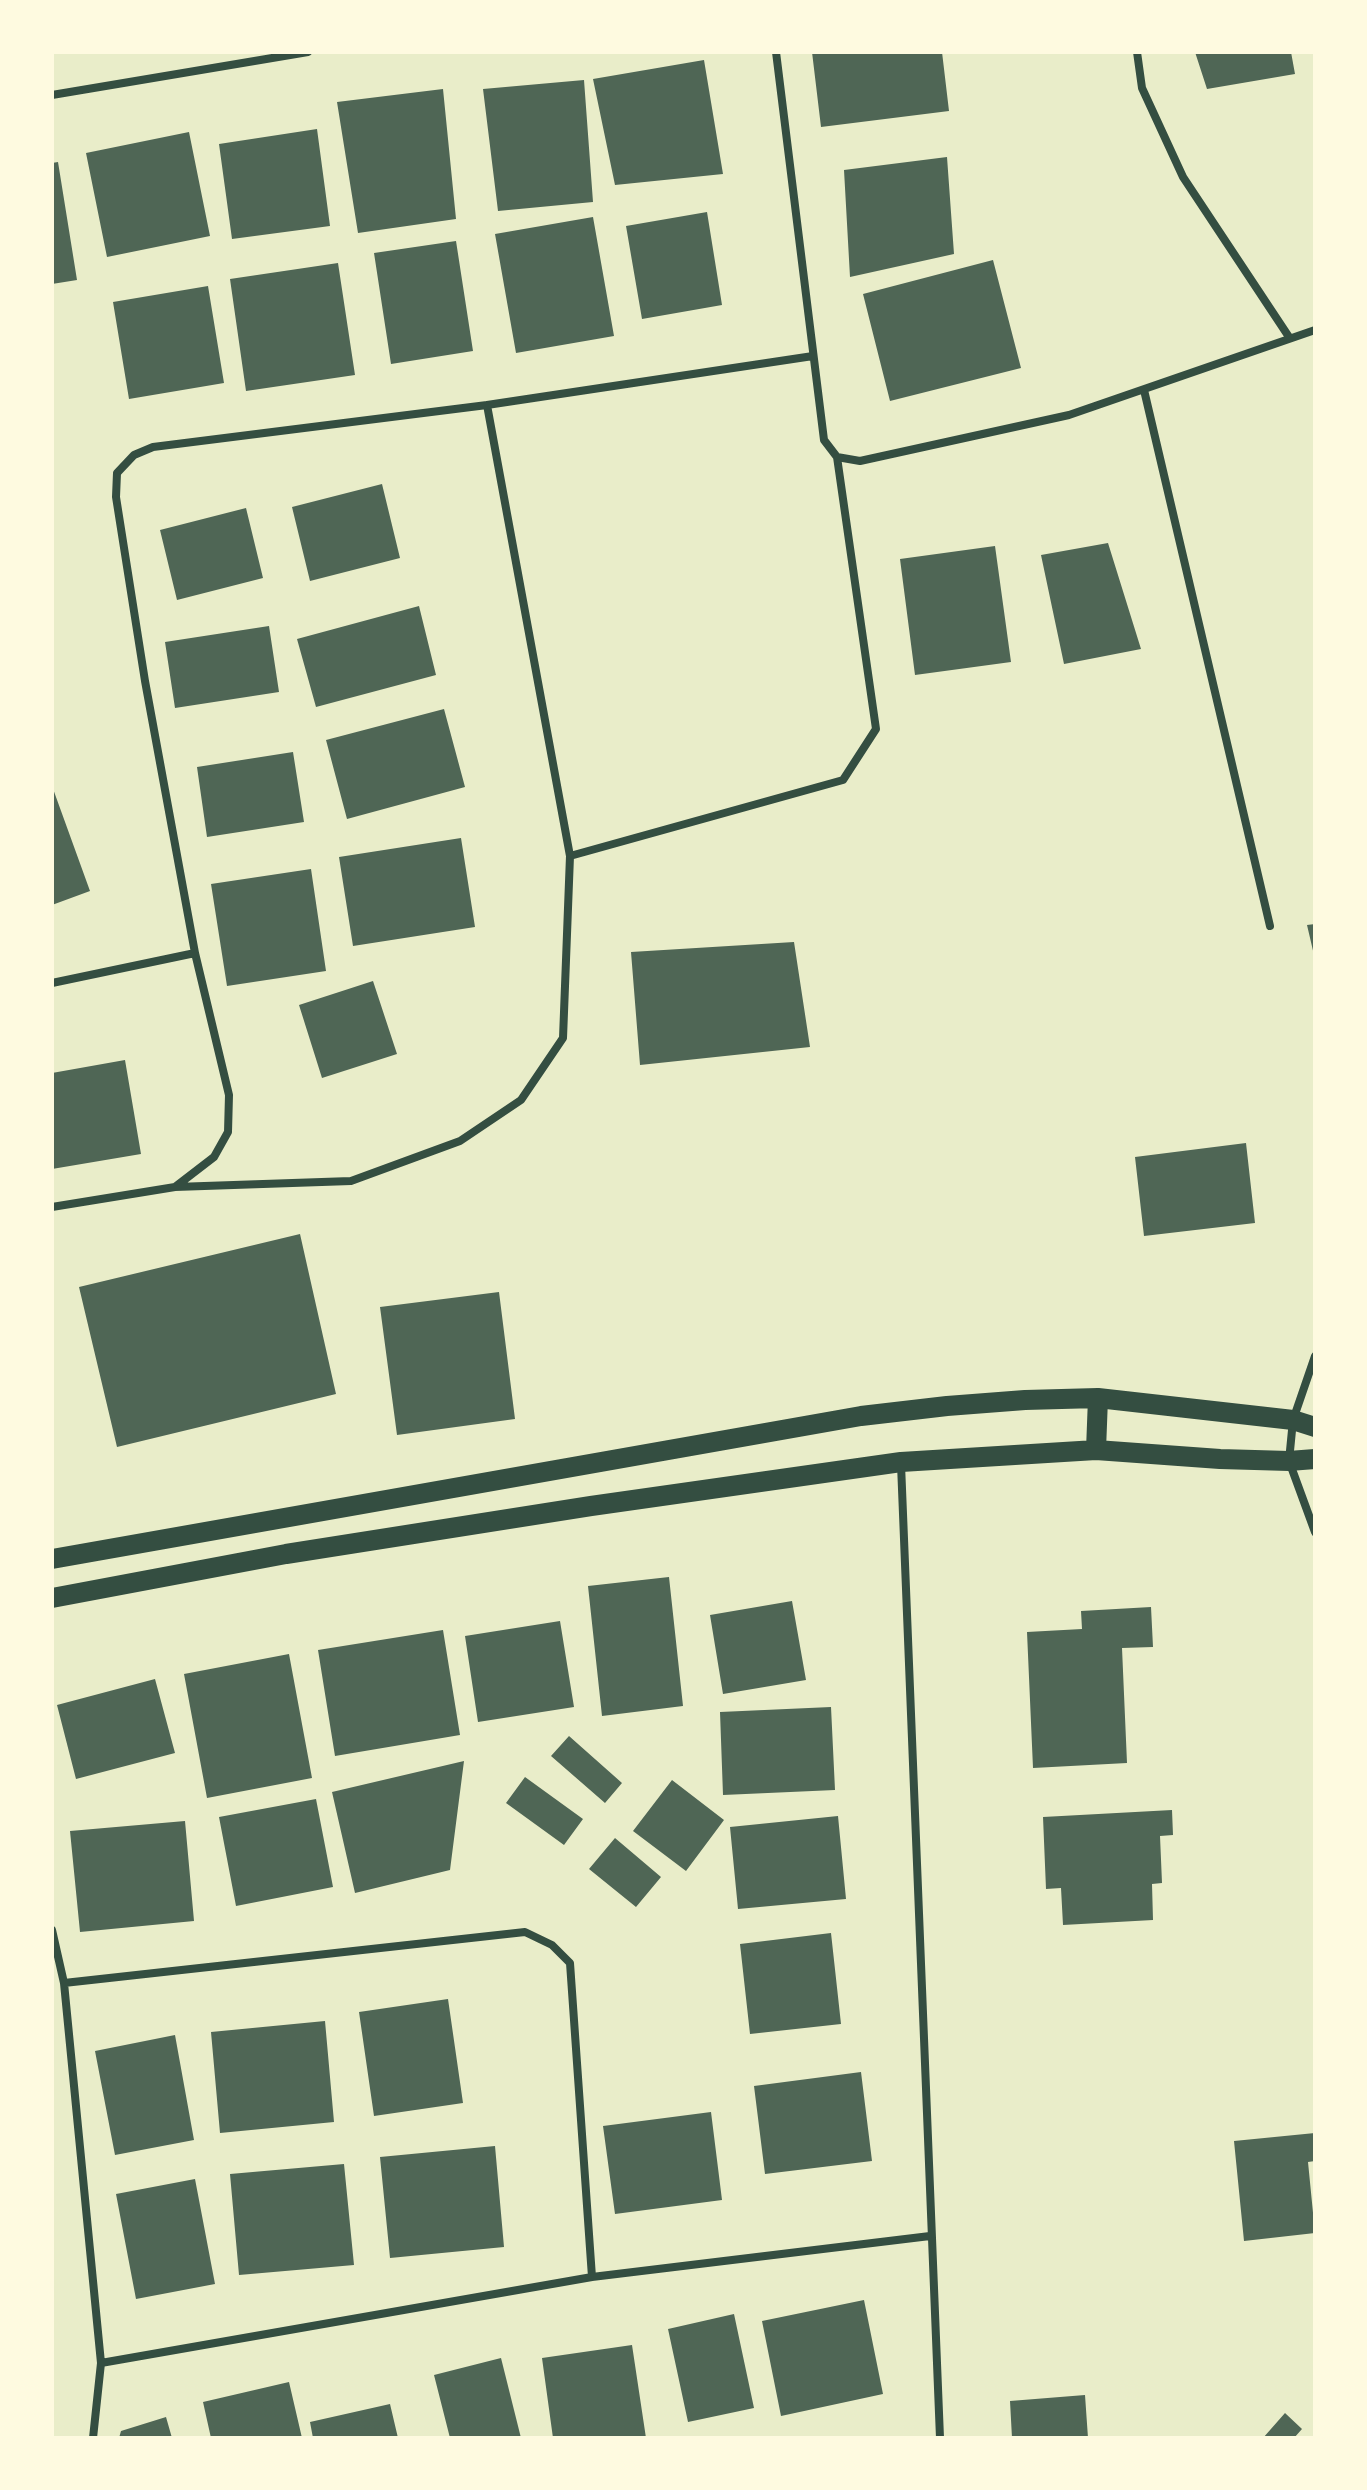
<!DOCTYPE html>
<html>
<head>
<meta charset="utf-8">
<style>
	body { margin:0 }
	#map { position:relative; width:1367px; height:2490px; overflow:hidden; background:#e9edc9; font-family:Karla,sans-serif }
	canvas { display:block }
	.frame { position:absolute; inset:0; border:54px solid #fefae0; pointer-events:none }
</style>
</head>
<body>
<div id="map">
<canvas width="1367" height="2490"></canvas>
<div class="frame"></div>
</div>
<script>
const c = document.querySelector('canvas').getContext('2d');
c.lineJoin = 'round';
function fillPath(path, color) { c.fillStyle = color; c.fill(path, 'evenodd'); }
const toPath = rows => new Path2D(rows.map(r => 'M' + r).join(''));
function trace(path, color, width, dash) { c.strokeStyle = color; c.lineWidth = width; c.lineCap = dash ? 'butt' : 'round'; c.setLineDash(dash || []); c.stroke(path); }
const building = toPath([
	[812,52,942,52,949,111,821,127],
	[1195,52,1291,52,1295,74,1207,89],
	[704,60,723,174,615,185,593,79],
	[584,80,593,202,498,211,483,89],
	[443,89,456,219,358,233,337,102],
	[317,129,330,226,232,239,219,144],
	[189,132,210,236,107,257,86,153],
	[947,157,954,254,850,277,844,170],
	[58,162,77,280,52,284,52,163],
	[707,212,722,305,642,319,626,226],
	[593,217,614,336,516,353,495,234],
	[456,241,473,351,391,364,374,253],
	[993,260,1021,368,890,401,863,294],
	[338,263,355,375,246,391,230,279],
	[208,286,224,383,129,399,113,302],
	[382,484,400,558,310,581,292,507],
	[246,508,263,578,177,600,160,530],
	[1108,543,1141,649,1064,664,1041,555],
	[995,546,1011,662,915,675,900,559],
	[419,606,436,675,316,707,297,639],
	[269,626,279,692,175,708,165,642],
	[444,709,465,787,347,819,326,740],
	[293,752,304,822,207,837,197,767],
	[52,786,90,891,52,905],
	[461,838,475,927,353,946,339,857],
	[311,869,326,971,227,986,211,884],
	[1315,924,1315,955,1314,955,1307,925],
	[794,942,810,1047,640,1065,631,952],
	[373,981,397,1054,322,1078,299,1005],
	[125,1060,141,1154,52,1169,52,1073],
	[1246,1143,1255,1223,1144,1236,1135,1157],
	[300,1234,336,1394,117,1447,79,1287],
	[499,1292,515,1419,397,1435,380,1307],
	[669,1577,683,1706,602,1716,588,1586],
	[792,1601,806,1680,723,1694,710,1615],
	[1151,1607,1153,1647,1122,1648,1127,1763,1033,1768,1027,1632,1082,1629,1081,1611],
	[560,1621,574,1707,478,1722,465,1636],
	[443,1630,460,1735,335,1756,318,1650],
	[289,1654,312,1778,207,1798,184,1674],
	[155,1679,175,1753,76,1779,57,1705],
	[831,1707,835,1790,723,1795,720,1712],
	[569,1736,622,1783,605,1803,551,1756],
	[464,1761,450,1870,355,1893,332,1792],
	[525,1777,583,1819,564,1845,506,1803],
	[672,1780,724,1820,686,1871,633,1831],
	[316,1799,333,1887,236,1906,219,1817],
	[1172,1810,1173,1835,1160,1836,1162,1883,1152,1884,1153,1920,1063,1925,1061,1888,1046,1889,1043,1817],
	[838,1816,846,1899,738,1909,730,1827],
	[185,1821,194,1921,80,1932,70,1831],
	[615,1838,661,1877,636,1907,589,1869],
	[831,1933,841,2024,750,2034,740,1944],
	[448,1999,463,2103,374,2116,359,2012],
	[325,2021,334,2122,220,2133,211,2032],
	[175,2035,194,2140,115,2155,95,2051],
	[861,2072,872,2161,765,2174,754,2086],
	[711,2112,722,2200,615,2214,603,2126],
	[1315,2133,1315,2161,1308,2162,1315,2233,1244,2241,1234,2141],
	[495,2146,504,2247,390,2258,380,2157],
	[344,2164,354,2265,239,2275,230,2174],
	[195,2179,215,2284,136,2299,116,2194],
	[864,2300,883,2394,781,2416,762,2321],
	[734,2314,754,2408,688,2422,668,2329],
	[632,2345,646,2438,553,2438,542,2358],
	[501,2358,521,2438,450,2438,434,2375],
	[289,2382,302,2438,211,2438,203,2402],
	[1085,2395,1088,2438,1012,2438,1010,2401],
	[390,2404,398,2438,313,2438,310,2422],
	[1285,2413,1302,2429,1294,2438,1263,2438],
	[166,2417,172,2438,119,2438,121,2431]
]);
const minor = toPath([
	[776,52,824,440,837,457,860,461,1069,415,1315,330],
	[1137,52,1142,88,1183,177,1289,337],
	[52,95,308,52],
	[1144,390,1270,926],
	[570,856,843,780,876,729,837,457],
	[52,983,195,953,145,681,116,497,117,473,134,455,153,447,487,405,813,356],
	[175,1187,351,1181,460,1141,521,1100,563,1038,570,856,487,405],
	[52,1207,175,1187,214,1157,228,1132,229,1095,195,953],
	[1315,1356,1293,1420,1289,1461,1315,1532],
	[901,1464,940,2438],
	[52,1930,64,1983,101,2363,93,2438],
	[64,1983,525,1932,552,1945,570,1963,592,2277],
	[101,2363,592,2277,930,2236]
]);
const primary = toPath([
	[1096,1450,1098,1398],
	[52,1559,861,1416,947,1406,1025,1400,1098,1398,1293,1420,1315,1427],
	[52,1598,286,1554,591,1506,901,1462,1096,1450,1220,1459,1289,1461,1315,1459]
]);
fillPath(building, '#4f6655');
trace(minor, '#344e41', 8);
trace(primary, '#344e41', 20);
</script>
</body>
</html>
